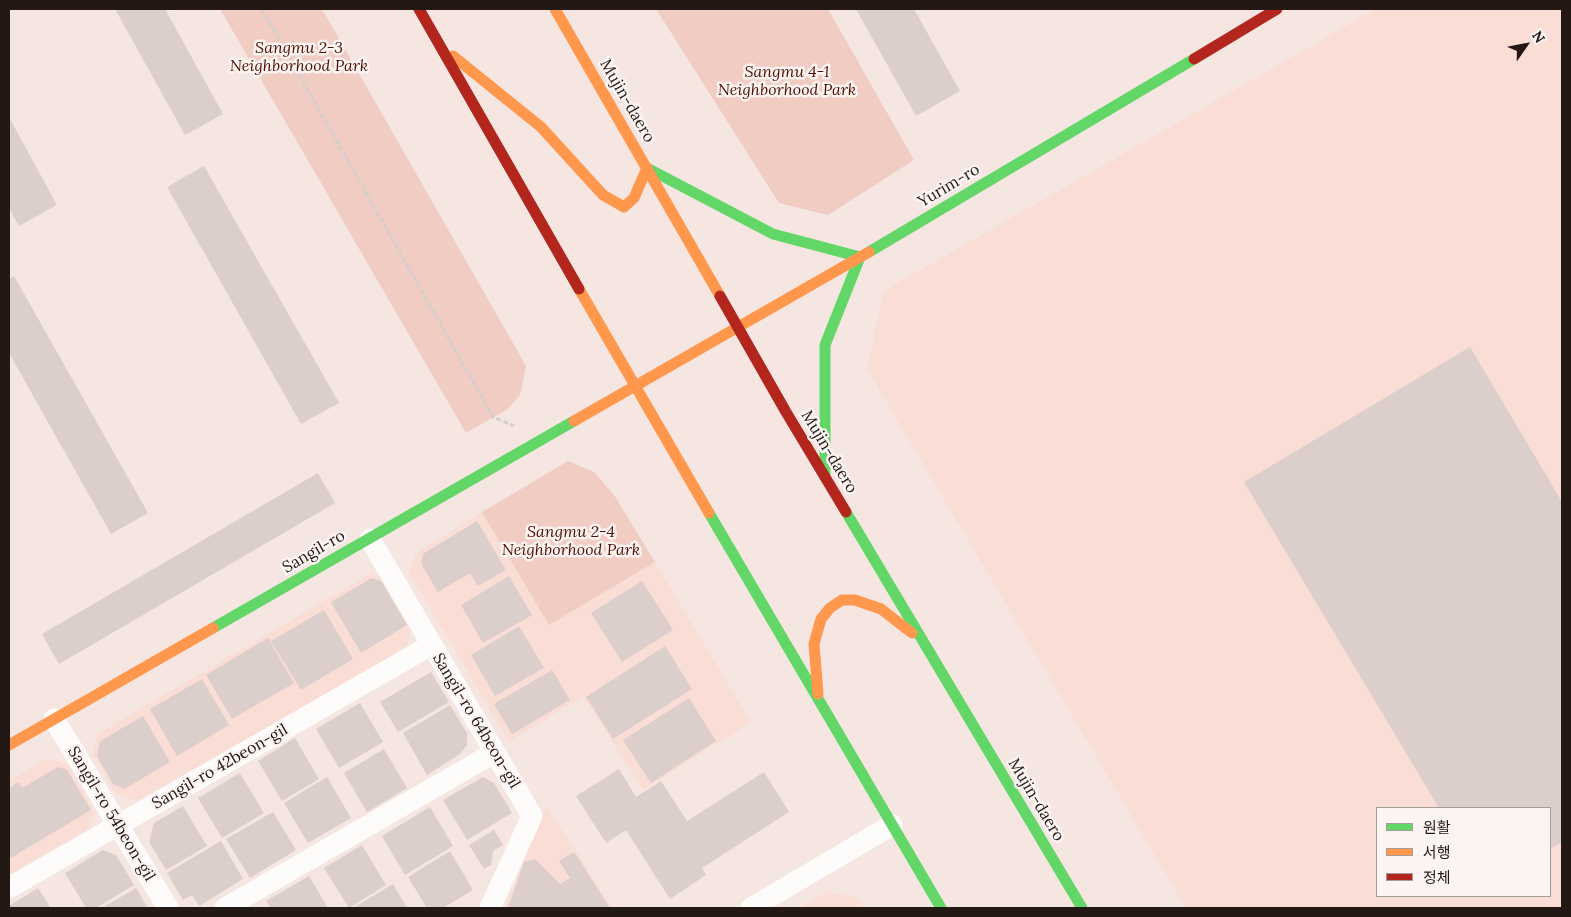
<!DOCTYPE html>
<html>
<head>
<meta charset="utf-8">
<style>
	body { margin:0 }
	#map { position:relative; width:1571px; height:917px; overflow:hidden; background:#f5e6e2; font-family:Lora,"Noto Sans KR",serif }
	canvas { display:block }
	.frame { position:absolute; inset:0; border:10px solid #241815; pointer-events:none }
	.legend { position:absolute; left:1376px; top:807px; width:175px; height:90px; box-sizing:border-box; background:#fbf4f2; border:1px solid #a59c9a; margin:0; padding:6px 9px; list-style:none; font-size:15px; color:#241815 }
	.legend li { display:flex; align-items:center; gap:10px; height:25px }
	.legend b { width:25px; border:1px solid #a59c9a }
	.north { position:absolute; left:1501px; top:20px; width:50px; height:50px; -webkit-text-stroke:4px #fbf4f2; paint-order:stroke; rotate:57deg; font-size:14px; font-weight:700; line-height:20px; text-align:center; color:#241815 }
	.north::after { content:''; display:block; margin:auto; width:18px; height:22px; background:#241815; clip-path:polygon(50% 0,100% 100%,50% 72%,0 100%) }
</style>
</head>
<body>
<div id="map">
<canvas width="1571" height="917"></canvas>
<div class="frame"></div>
<ul class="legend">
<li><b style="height:6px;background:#63d668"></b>원활</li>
<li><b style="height:6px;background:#ff974d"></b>서행</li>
<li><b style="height:6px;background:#b3261e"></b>정체</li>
</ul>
<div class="north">N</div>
</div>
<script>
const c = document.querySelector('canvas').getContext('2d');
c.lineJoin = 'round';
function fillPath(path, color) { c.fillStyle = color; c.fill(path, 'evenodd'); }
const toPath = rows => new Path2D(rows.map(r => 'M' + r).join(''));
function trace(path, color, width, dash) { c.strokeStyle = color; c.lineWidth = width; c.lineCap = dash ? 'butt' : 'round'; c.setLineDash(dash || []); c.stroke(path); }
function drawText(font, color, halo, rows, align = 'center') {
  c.font = font + ' Lora,serif'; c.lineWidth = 5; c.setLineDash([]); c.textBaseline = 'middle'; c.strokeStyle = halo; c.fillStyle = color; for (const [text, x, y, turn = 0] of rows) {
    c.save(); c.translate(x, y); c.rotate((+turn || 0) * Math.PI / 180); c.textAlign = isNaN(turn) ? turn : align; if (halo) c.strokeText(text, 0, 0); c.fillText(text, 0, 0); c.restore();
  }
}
const built = toPath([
	[1376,9,1562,9,1562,908,1186,908,867,369,884,291],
	[1377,808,1550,808,1550,896,1377,896],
	[482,512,549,625,655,562,751,722,643,790,583,696,509,742,409,572,416,553],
	[370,574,384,578,412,625,406,649,136,801,115,793,93,755,96,735],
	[48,758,68,765,95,813,90,828,9,874,9,781],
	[546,805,613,908,505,908],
	[828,892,858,898,864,908,800,908]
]);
const green = toPath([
	[220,9,322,9,526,366,520,395,508,409,466,433],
	[656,9,828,9,914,160,828,215,779,203],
	[568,461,594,472,614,495,655,562,549,625,482,512]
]);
const building = toPath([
	[115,9,165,9,223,114,185,135],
	[856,9,914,9,960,91,916,116],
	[9,117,57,205,19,226,9,208],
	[204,166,339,403,301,424,167,187],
	[14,276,148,513,111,534,9,353,9,279],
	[1470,347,1562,502,1562,842,1550,849,1550,808,1439,808,1244,482],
	[318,473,335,503,59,664,42,634],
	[477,521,506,570,478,586,470,573,438,592,423,567,421,561,423,554],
	[509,576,532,615,483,643,461,605],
	[372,578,381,581,407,625,361,653,331,602],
	[642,581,673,630,622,662,591,613],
	[324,610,353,659,301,690,271,641],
	[519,626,544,668,495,696,471,655],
	[268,638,294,683,232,719,206,675],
	[665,646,692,689,613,739,586,697],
	[552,670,570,700,512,734,494,704],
	[431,672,449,702,398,732,380,702],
	[202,679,229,725,177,756,150,709],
	[689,698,716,741,651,783,623,740],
	[360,703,383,742,339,768,316,729],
	[450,705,467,733,467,745,460,754,427,775,403,733],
	[143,716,170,762,124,789,113,784,97,756,100,741],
	[295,738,319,779,282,801,258,761],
	[384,749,407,788,367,812,344,773],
	[58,767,67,770,91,810,9,859,9,788,19,782,22,788],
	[619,769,636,797,661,781,687,821,764,772,789,812,702,868,706,875,670,899,626,830,606,843,576,796],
	[240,773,264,813,222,838,198,798],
	[327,777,351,818,308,843,284,803],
	[483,777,494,783,512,813,467,840,443,800],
	[183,806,207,846,166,870,149,842,154,823],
	[430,807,453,846,405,875,382,836],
	[273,812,296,850,250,878,226,839],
	[494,830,503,845,493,851,491,865,484,869,469,845],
	[221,841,243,879,199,906,192,895,183,900,167,873],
	[362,845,386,885,349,908,324,868],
	[103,850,116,855,134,885,96,908,86,908,65,873],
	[450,851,473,890,443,908,427,908,408,877],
	[574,852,610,908,508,908,524,862,535,859,560,884,570,878,559,861],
	[309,876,328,908,271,908,266,901],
	[393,884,407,908,353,908],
	[38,888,51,908,9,908,9,906],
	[136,888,148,908,102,908]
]);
const path = toPath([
	[262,9,493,417,514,426]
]);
const street = toPath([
	[370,539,532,816,490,908],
	[54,719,168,908],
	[9,888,431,645],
	[225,908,494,753],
	[751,908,892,825]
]);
const fast = toPath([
	[647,168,773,234,860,257],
	[869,252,1194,59],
	[825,477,825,345,860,257],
	[846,512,1082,908],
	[709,513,941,908],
	[213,628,574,421]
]);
const slow = toPath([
	[555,9,720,296],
	[453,56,541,127,603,195,624,207,634,198,647,168],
	[579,289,709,513],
	[574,421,869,252],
	[818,694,814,644,821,619,830,608,842,600,855,600,881,609,912,633],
	[9,745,213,628]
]);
const jam = toPath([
	[419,9,579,289],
	[1194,59,1277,9],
	[720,296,786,412,846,512]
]);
const parkNames = [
	["Sangmu 2-3",299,48],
	["Neighborhood Park",299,66],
	["Sangmu 4-1",787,72],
	["Neighborhood Park",787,90],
	["Sangmu 2-4",571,532],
	["Neighborhood Park",571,550]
];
const streetNames = [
	["Mujin-daero",627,101,60],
	["Yurim-ro",949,186,-31],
	["Mujin-daero",829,452,59],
	["Sangil-ro",314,552,-30],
	["Sangil-ro 64beon-gil",476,721,59],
	["Sangil-ro 42beon-gil",220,767,-30],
	["Mujin-daero",1036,800,59],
	["Sangil-ro 54beon-gil",111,814,59]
];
fillPath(built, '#faddd4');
fillPath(green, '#f0ccc2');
fillPath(building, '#dbcecb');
trace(path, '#d4cfce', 3, [5, 2.5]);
trace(street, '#fefbfb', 21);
trace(fast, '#63d668', 11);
trace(slow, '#ff974d', 11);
trace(jam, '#b3261e', 11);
drawText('italic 16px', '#511201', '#fbf4f2', parkNames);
drawText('16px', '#241815', '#fbf4f2', streetNames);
</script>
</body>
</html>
